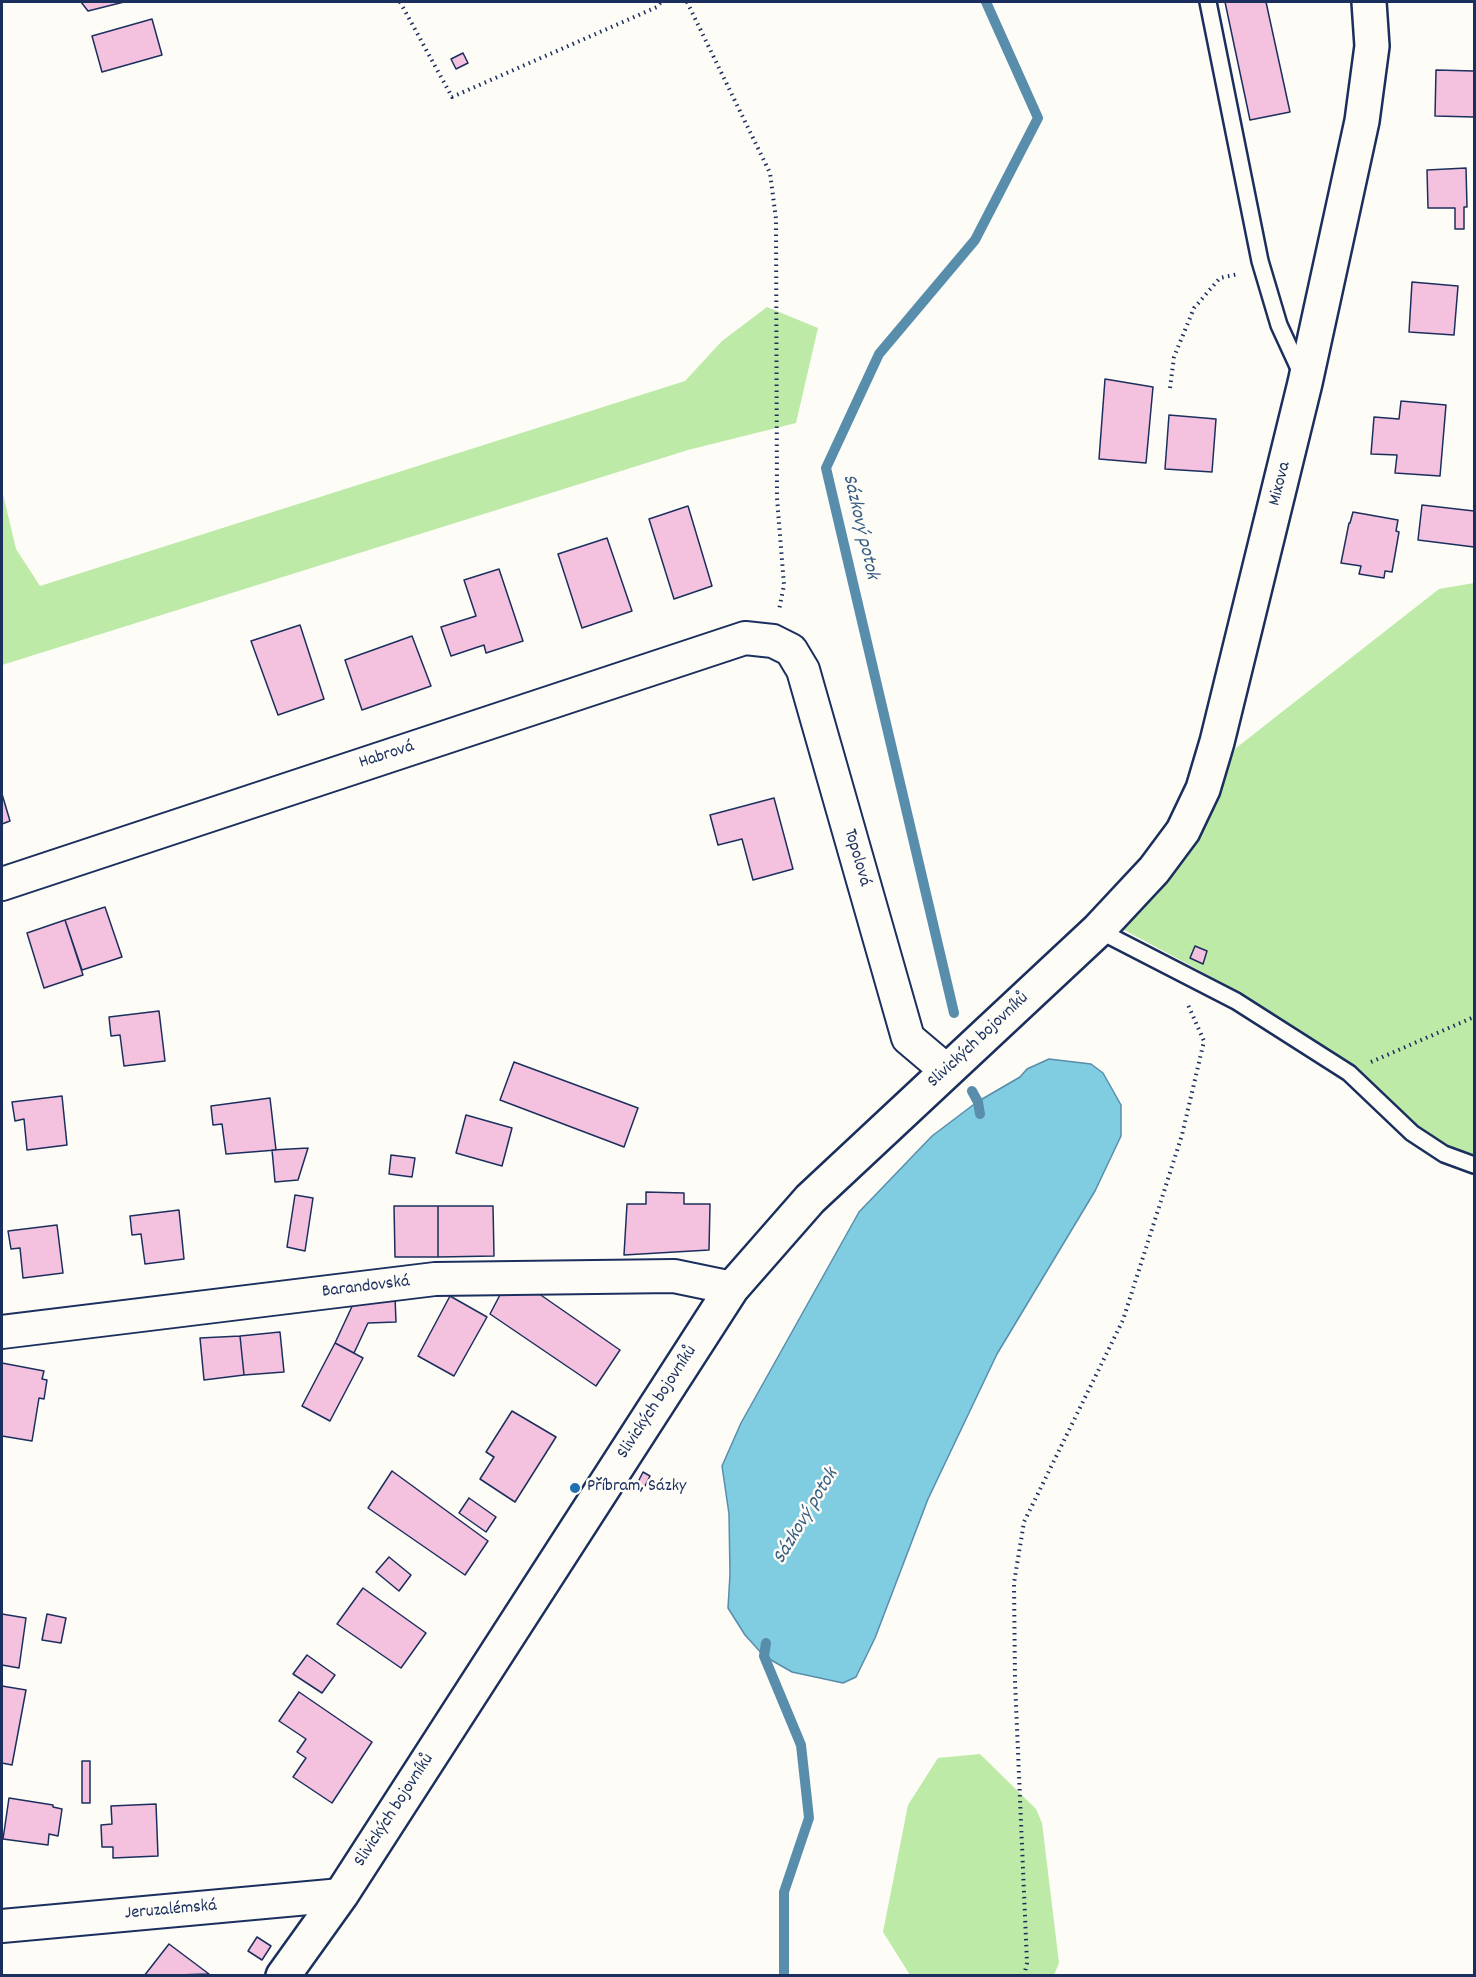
<!DOCTYPE html>
<html>
<head>
<meta charset="utf-8">
<style>
	body { margin:0 }
	#map { position:relative; width:1476px; height:1977px; overflow:hidden; background:#fdfcf7; font-family:Dekko,sans-serif }
	canvas { display:block }
	.frame { position:absolute; inset:0; border:3px solid #1b2f5e; pointer-events:none }
</style>
</head>
<body>
<div id="map">
<canvas width="1476" height="1977"></canvas>
<div class="frame"></div>
</div>
<script>
const c = document.querySelector('canvas').getContext('2d');
c.lineJoin = 'round';
function fillPath(path, color) { c.fillStyle = color; c.fill(path, 'evenodd'); }
const toPath = rows => new Path2D(rows.map(r => 'M' + r).join(''));
function trace(path, color, width, dash) { c.strokeStyle = color; c.lineWidth = width; c.lineCap = dash ? 'butt' : 'round'; c.setLineDash(dash || []); c.stroke(path); }
function drawText(font, color, halo, rows, align = 'center') {
  c.font = font + ' Dekko,sans-serif'; c.lineWidth = 5; c.setLineDash([]); c.textBaseline = 'middle'; c.strokeStyle = halo; c.fillStyle = color; for (const [text, x, y, turn = 0] of rows) {
    c.save(); c.translate(x, y); c.rotate((+turn || 0) * Math.PI / 180); c.textAlign = isNaN(turn) ? turn : align; if (halo) c.strokeText(text, 0, 0); c.fillText(text, 0, 0); c.restore();
  }
}
const green = toPath([
	[767,307,818,328,796,423,688,450,2,665,2,490,16,549,40,586,685,381,722,341],
	[1474,583,1474,1160,1440,1149,1208,975,1113,924,1194,831,1236,748,1439,589],
	[980,1754,1036,1809,1042,1823,1059,1963,1054,1975,910,1975,883,1932,908,1805,938,1758]
]);
const water = toPath([
	[1049,1059,1091,1064,1103,1073,1121,1105,1121,1136,1095,1191,997,1354,928,1499,875,1638,856,1677,843,1683,792,1672,764,1656,745,1635,728,1608,730,1574,729,1514,722,1466,741,1423,859,1212,932,1136,977,1102,1020,1077,1027,1069,1049,1059]
]);
const stream = toPath([
	[954,1013,826,468,879,354,975,240,1038,118,986,2],
	[972,1091,978,1102,980,1114],
	[766,1643,764,1656,801,1745,809,1818,784,1892,784,1976]
]);
const building = toPath([
	[81,2,124,2,88,11,81,2],
	[1225,2,1266,2,1290,112,1250,120,1225,2],
	[152,19,162,55,102,72,92,36,152,19],
	[463,53,468,63,456,69,451,59,463,53],
	[1436,70,1474,71,1474,117,1435,116,1436,70],
	[1466,168,1467,207,1464,207,1464,229,1455,229,1455,208,1428,208,1427,170,1466,168],
	[1412,282,1458,286,1454,335,1409,332,1412,282],
	[1105,379,1153,387,1146,463,1099,459,1105,379],
	[1401,401,1446,405,1440,476,1395,473,1397,455,1371,454,1374,417,1399,419,1401,401],
	[1169,415,1216,419,1212,472,1165,469,1169,415],
	[1422,505,1474,511,1474,547,1418,540,1422,505],
	[688,506,712,586,674,599,649,519,688,506],
	[1353,512,1398,520,1396,531,1399,532,1392,572,1385,571,1384,578,1359,574,1361,566,1341,563,1349,523,1350,523,1353,512],
	[607,538,632,611,582,628,558,554,607,538],
	[499,569,523,641,486,653,484,645,451,656,441,627,476,616,464,580,499,569],
	[300,625,324,699,278,715,251,641,300,625],
	[412,636,431,686,362,710,345,660,412,636],
	[2,794,10,821,2,824,2,794],
	[774,798,793,869,753,880,742,839,718,845,710,815,774,798],
	[105,907,122,957,82,970,65,920,105,907],
	[65,920,83,975,44,988,27,933,65,920],
	[1195,946,1207,951,1203,964,1190,958,1195,946],
	[159,1011,165,1061,124,1066,120,1035,111,1036,109,1017,159,1011],
	[514,1062,638,1108,624,1147,500,1100,514,1062],
	[62,1096,67,1145,27,1150,24,1119,15,1121,12,1102,62,1096],
	[270,1098,276,1150,226,1154,222,1124,213,1125,211,1106,270,1098],
	[466,1115,512,1128,502,1166,456,1153,466,1115],
	[308,1148,298,1180,275,1182,272,1150,308,1148],
	[391,1155,415,1158,412,1177,389,1174,391,1155],
	[646,1192,684,1193,684,1204,710,1204,709,1250,624,1255,627,1204,646,1204,646,1192],
	[295,1195,313,1198,305,1251,287,1247,295,1195],
	[394,1206,438,1206,438,1257,395,1257,394,1206],
	[438,1206,493,1206,494,1256,438,1257,438,1206],
	[179,1210,184,1259,145,1264,141,1234,132,1235,130,1216,179,1210],
	[57,1225,63,1273,23,1278,20,1248,11,1249,8,1231,57,1225],
	[502,1291,535,1291,620,1350,596,1386,490,1314,502,1291],
	[450,1296,487,1317,454,1376,418,1356,450,1296],
	[395,1297,396,1322,368,1323,354,1353,335,1343,355,1300,395,1297],
	[280,1332,284,1372,244,1375,240,1336,280,1332],
	[240,1336,244,1375,204,1380,200,1338,240,1336],
	[335,1343,363,1358,330,1421,302,1406,335,1343],
	[2,1363,44,1371,42,1379,47,1380,44,1399,39,1398,32,1441,2,1436,2,1363],
	[512,1411,556,1437,515,1502,480,1479,494,1457,486,1452,512,1411],
	[392,1471,488,1541,465,1575,368,1508,392,1471],
	[643,1472,650,1476,644,1488,637,1484,643,1472],
	[469,1498,496,1517,486,1532,459,1513,469,1498],
	[389,1557,411,1575,399,1591,376,1572,389,1557],
	[363,1588,426,1633,401,1668,337,1624,363,1588],
	[2,1614,26,1618,19,1668,2,1665,2,1614],
	[47,1614,66,1618,61,1643,42,1640,47,1614],
	[307,1655,335,1675,322,1693,293,1674,307,1655],
	[2,1686,26,1690,12,1765,2,1763,2,1686],
	[299,1692,372,1742,332,1803,293,1777,306,1758,297,1752,306,1739,279,1721,299,1692],
	[82,1761,90,1761,90,1803,82,1803,82,1761],
	[9,1798,53,1805,53,1807,62,1809,58,1836,49,1834,48,1845,3,1839,9,1798],
	[156,1804,158,1856,113,1858,113,1847,102,1847,101,1825,112,1824,111,1806,156,1804],
	[257,1937,271,1946,262,1960,248,1951,257,1937],
	[169,1944,209,1974,144,1976,169,1944]
]);
const path = toPath([
	[400,2,452,97,657,7,661,2],
	[687,2,770,173,776,219,777,498,784,585,779,610],
	[1170,388,1174,357,1194,308,1220,278,1238,274],
	[1371,1062,1474,1017],
	[1024,1976,1027,1963,1015,1681,1014,1583,1024,1522,1123,1320,1182,1135,1204,1041,1188,1005]
]);
const lane = toPath([
	[1208,2,1260,261,1279,325,1302,375],
	[1098,930,1236,1001,1349,1073,1412,1133,1444,1154,1474,1165]
]);
const street = toPath([
	[2,884,745,638,773,641,791,650,803,670,908,1038,947,1071],
	[2,1332,435,1279,674,1276,732,1288],
	[2,1926,341,1895]
]);
const secondary = toPath([
	[283,1976,341,1895,732,1288,810,1199,1098,930,1154,870,1183,831,1203,789,1217,742,1305,383,1362,121,1372,46,1369,2]
]);
const markers = [
	[575,1488,6,"#1f6fb2"]
];
const streetNames = [
	["Mixova",1281,484,-76],
	["Habrová",387,756,-18],
	["Topolová",856,858,74],
	["Slivických bojovníků",979,1041,-43],
	["Barandovská",366,1288,-7],
	["Slivických bojovníků",658,1403,-57],
	["Slivických bojovníků",395,1811,-57],
	["Jeruzalémská",171,1911,-5]
];
const poiNames = [
	["Příbram, Sázky",587,1488]
];
const waterNames = [
	["Sázkový potok",859,527,77],
	["Sázkový potok",807,1517,-59]
];
fillPath(green, '#bdeaa7');
fillPath(water, '#80cce0');
trace(water, '#588dac', 1.5);
trace(stream, '#588dac', 10);
fillPath(building, '#f4c1df');
trace(building, '#1b2f5e', 1.5);
trace(lane, '#1b2f5e', 20);
trace(street, '#1b2f5e', 36);
trace(secondary, '#1b2f5e', 38);
trace(path, '#1b2f5e', 4, [1.5, 4.5]);
trace(lane, '#fdfcf7', 15);
trace(street, '#fdfcf7', 32);
trace(secondary, '#fdfcf7', 33);
for (const [x, y, r, color] of markers) { const dot = new Path2D(); dot.arc(x, y, r, 0, 2 * Math.PI); c.fillStyle = color; c.fill(dot); trace(dot, '#fdfcf7', 2); }
drawText('18px', '#1b2f5e', '#fdfcf7', streetNames);
drawText('18px', '#1b2f5e', '#fdfcf7', poiNames, 'left');
drawText('italic 20px', '#395e85', '#fdfcf7', waterNames);
</script>
</body>
</html>
